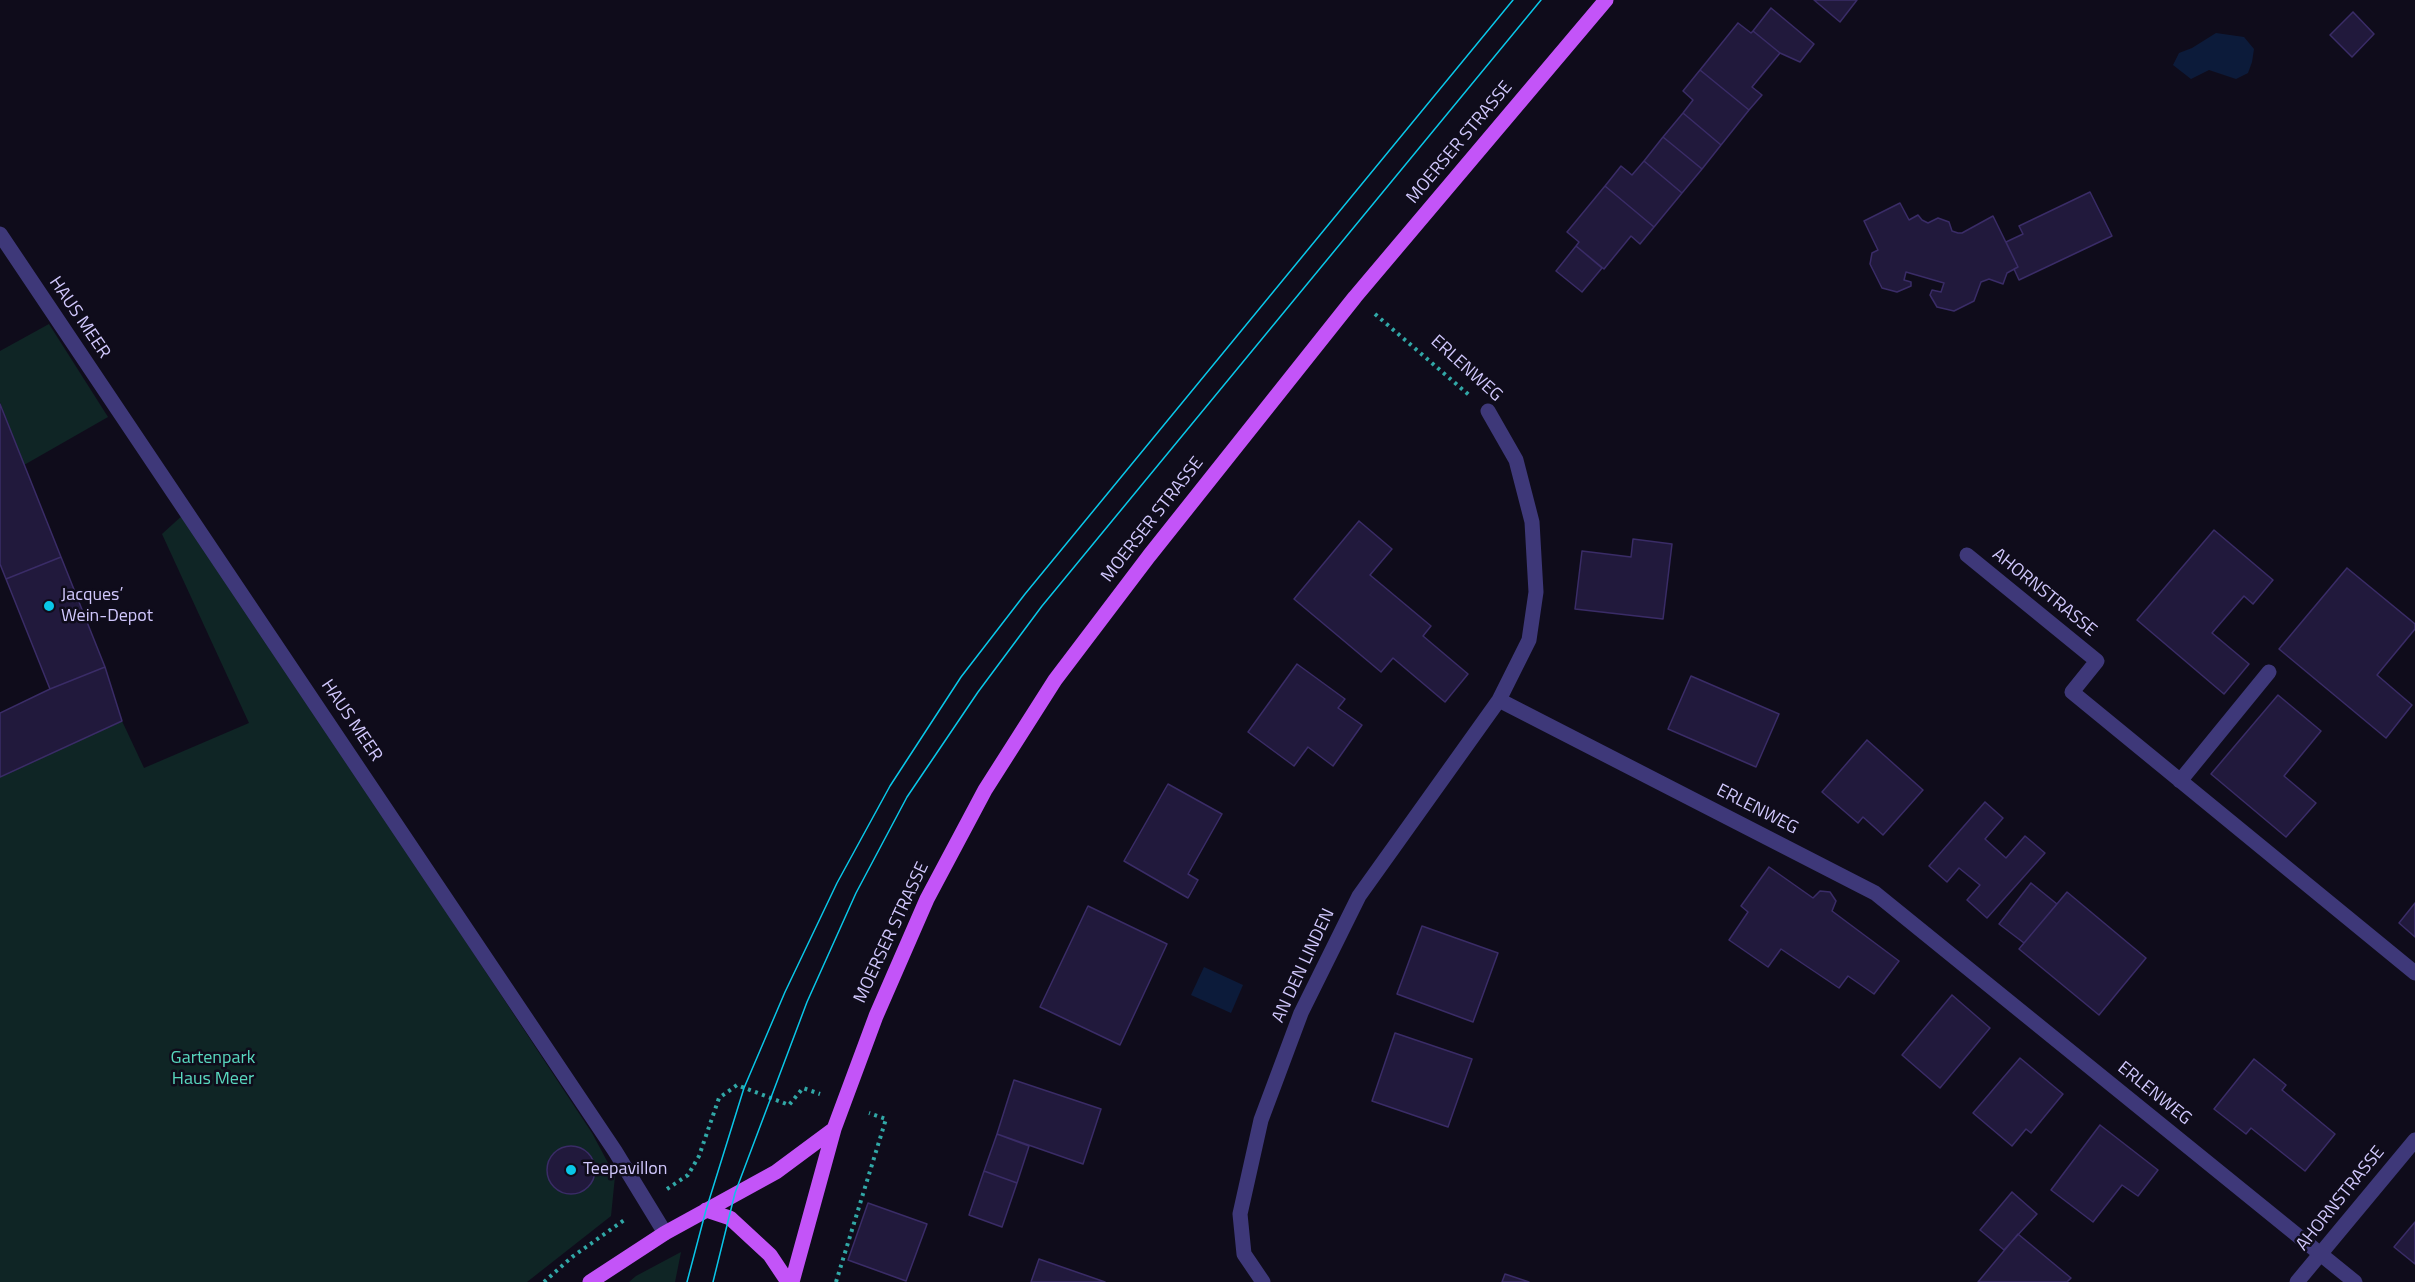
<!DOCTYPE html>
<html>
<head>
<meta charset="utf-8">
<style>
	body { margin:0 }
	canvas { display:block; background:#0f0c1b }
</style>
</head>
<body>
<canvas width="2415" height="1282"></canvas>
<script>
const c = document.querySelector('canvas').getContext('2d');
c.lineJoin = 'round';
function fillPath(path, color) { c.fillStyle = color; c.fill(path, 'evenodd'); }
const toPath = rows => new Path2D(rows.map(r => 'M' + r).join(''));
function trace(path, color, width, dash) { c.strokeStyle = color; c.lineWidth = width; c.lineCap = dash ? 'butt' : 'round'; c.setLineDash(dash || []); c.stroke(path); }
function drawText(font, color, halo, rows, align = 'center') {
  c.font = font + ' "Titillium Web",sans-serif'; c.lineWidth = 5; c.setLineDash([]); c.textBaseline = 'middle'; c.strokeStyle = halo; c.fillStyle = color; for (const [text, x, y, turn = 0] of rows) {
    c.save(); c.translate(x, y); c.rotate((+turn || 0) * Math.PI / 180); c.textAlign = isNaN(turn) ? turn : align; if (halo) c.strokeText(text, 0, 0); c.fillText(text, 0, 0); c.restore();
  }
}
const green = toPath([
	[49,324,108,417,24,465,0,402,0,351],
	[184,514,592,1133,615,1176,611,1216,527,1282,0,1282,0,777,122,721,144,768,249,723,162,534],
	[681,1252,675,1282,629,1282,636,1276]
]);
const water = toPath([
	[2216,33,2244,37,2254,49,2252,62,2248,73,2236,79,2209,70,2191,79,2173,65,2179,53,2192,48],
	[1204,967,1243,985,1231,1013,1191,995]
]);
const building = toPath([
	[1814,0,1857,0,1840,22,1814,0],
	[1771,8,1814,44,1800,62,1780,53,1753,31,1771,8],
	[2353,12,2374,34,2352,57,2330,35,2353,12],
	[1738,23,1751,33,1753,31,1780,53,1752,87,1762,95,1749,110,1700,70,1738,23],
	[1700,70,1749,110,1721,145,1683,113,1693,100,1683,91,1700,70],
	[1683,113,1721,145,1702,169,1663,137,1683,113],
	[1663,137,1702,169,1682,193,1644,161,1663,137],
	[1644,161,1682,193,1654,227,1605,186,1621,166,1632,175,1644,161],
	[1605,186,1654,227,1640,244,1631,236,1604,269,1576,246,1579,242,1567,232,1605,186],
	[2090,192,2112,236,2019,280,2014,269,2018,267,2006,242,2023,234,2019,226,2090,192],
	[1900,203,1909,220,1918,215,1922,220,1928,223,1938,218,1949,222,1952,231,1958,233,1962,233,1993,216,2018,267,2007,273,2003,284,1989,279,1981,282,1974,301,1954,311,1937,307,1930,295,1932,290,1941,292,1944,283,1906,272,1904,280,1911,282,1911,286,1897,292,1882,288,1870,264,1872,253,1878,250,1864,221,1900,203],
	[1576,246,1602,268,1582,292,1556,271,1576,246],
	[0,404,61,557,6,579,0,564,0,404],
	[1359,521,1392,549,1370,575,1431,626,1423,636,1468,674,1445,702,1393,658,1381,672,1294,599,1359,521],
	[2214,530,2273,580,2253,604,2244,596,2212,633,2249,664,2224,694,2137,620,2214,530],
	[1633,539,1672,544,1663,619,1575,609,1582,551,1631,557,1633,539],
	[61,557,105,667,50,689,6,579,61,557],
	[2347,568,2415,624,2415,629,2377,675,2412,705,2386,738,2279,649,2347,568],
	[1297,664,1345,699,1338,708,1362,725,1333,766,1308,747,1294,766,1248,732,1297,664],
	[105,667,122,721,0,777,0,713,50,689,105,667],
	[1691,676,1779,714,1756,767,1668,729,1691,676],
	[2278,695,2321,731,2284,776,2316,803,2286,837,2211,774,2278,695],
	[1867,740,1923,790,1883,835,1863,817,1858,823,1822,792,1867,740],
	[1168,784,1222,814,1188,874,1198,880,1188,898,1124,861,1168,784],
	[1985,802,2003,818,1985,839,2006,858,2025,836,2045,853,1987,918,1967,900,1980,885,1959,868,1947,882,1929,866,1985,802],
	[1769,867,1813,898,1820,891,1830,892,1836,901,1832,911,1899,961,1874,994,1848,976,1839,988,1781,949,1768,967,1729,940,1748,912,1741,906,1769,867],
	[2031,883,2057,904,2024,943,1999,924,2031,883],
	[2067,892,2146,958,2099,1015,2019,949,2067,892],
	[2415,903,2415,937,2399,923,2415,903],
	[1088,906,1167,944,1120,1045,1040,1007,1088,906],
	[1422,926,1498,953,1473,1022,1397,994,1422,926],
	[1952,995,1990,1028,1940,1088,1902,1055,1952,995],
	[1395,1033,1472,1059,1448,1127,1372,1101,1395,1033],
	[2020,1058,2063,1094,2031,1133,2026,1129,2012,1146,1973,1113,2020,1058],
	[2254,1059,2286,1085,2282,1090,2335,1134,2305,1171,2251,1128,2246,1134,2214,1109,2254,1059],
	[1014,1080,1101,1109,1083,1164,997,1134,1014,1080],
	[2100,1125,2158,1170,2138,1196,2122,1185,2093,1222,2051,1190,2100,1125],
	[997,1134,1029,1146,1017,1183,984,1171,997,1134],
	'547 1170a24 24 0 1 1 48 0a24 24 0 1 1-48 0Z',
	[984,1171,1017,1183,1002,1227,969,1215,984,1171],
	[2012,1192,2037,1214,2004,1250,1980,1230,2012,1192],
	[868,1203,927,1224,906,1281,848,1260,868,1203],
	[2415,1222,2415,1264,2394,1247,2415,1222],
	[2018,1234,2071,1278,2067,1282,1978,1282,2018,1234],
	[1039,1259,1105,1282,1031,1282,1039,1259],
	[1505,1274,1529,1282,1502,1282,1505,1274]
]);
const path = toPath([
	[1375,314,1469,395],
	[667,1189,688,1175,699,1156,719,1098,737,1085,789,1105,803,1088,820,1094],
	[544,1282,572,1257,627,1218],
	[836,1282,886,1119,869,1113]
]);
const minor = toPath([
	[0,234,615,1151,665,1233],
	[1967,555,2097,661,2072,692,2415,973],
	[1499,700,1875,893,2355,1282],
	[2180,781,2269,672],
	[1263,1282,1244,1254,1240,1214,1261,1120,1301,1013,1359,896,1499,700,1529,640,1536,592,1532,522,1516,460,1488,411],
	[2297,1282,2415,1140]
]);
const major = toPath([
	[706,1210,730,1218,770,1255,788,1282],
	[590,1282,665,1233,776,1172,834,1129],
	[792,1282,834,1129,876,1016,927,899,985,790,1055,680,1149,556,1355,297,1606,0]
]);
const tram = toPath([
	[687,1282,706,1210,744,1088,785,992,837,883,890,786,961,677,1025,594,1513,0],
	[713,1282,735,1193,807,1002,856,893,907,797,978,692,1042,606,1541,0]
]);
const markers = [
	[49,606,6,"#09c7e8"],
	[571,1170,6,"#09c7e8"]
];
const streetNames = [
	["MOERSER STRASSE",1460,143,-50],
	["HAUS MEER",79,318,56],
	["ERLENWEG",1466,369,42],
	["MOERSER STRASSE",1153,520,-52],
	["AHORNSTRASSE",2044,593,39],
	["HAUS MEER",351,721,56],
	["ERLENWEG",1757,810,27],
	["MOERSER STRASSE",892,933,-65],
	["AN DEN LINDEN",1304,966,-65],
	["ERLENWEG",2154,1094,39],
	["AHORNSTRASSE",2341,1199,-51]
];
const poiNames = [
	["Jacques’",61,596],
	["Wein-Depot",61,617],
	["Teepavillon",583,1170]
];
const parkNames = [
	["Gartenpark",213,1059],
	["Haus Meer",213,1080]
];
fillPath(green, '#0f2525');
fillPath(water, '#0c1b3a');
fillPath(building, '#21193c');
trace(building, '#3a2c67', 1.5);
trace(path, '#31a8a7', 4, [3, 4.5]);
trace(minor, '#3e3879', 15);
trace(major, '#c354f8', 15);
trace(tram, '#09c7e8', 1.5);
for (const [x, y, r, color] of markers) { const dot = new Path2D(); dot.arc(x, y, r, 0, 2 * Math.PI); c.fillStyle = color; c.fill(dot); trace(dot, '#0f0c1b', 2); }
drawText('18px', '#d1c8fd', '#0f0c1b', streetNames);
drawText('18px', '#d1c8fd', '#0f0c1b', poiNames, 'left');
drawText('18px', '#59d8bf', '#0f0c1b', parkNames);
</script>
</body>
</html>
